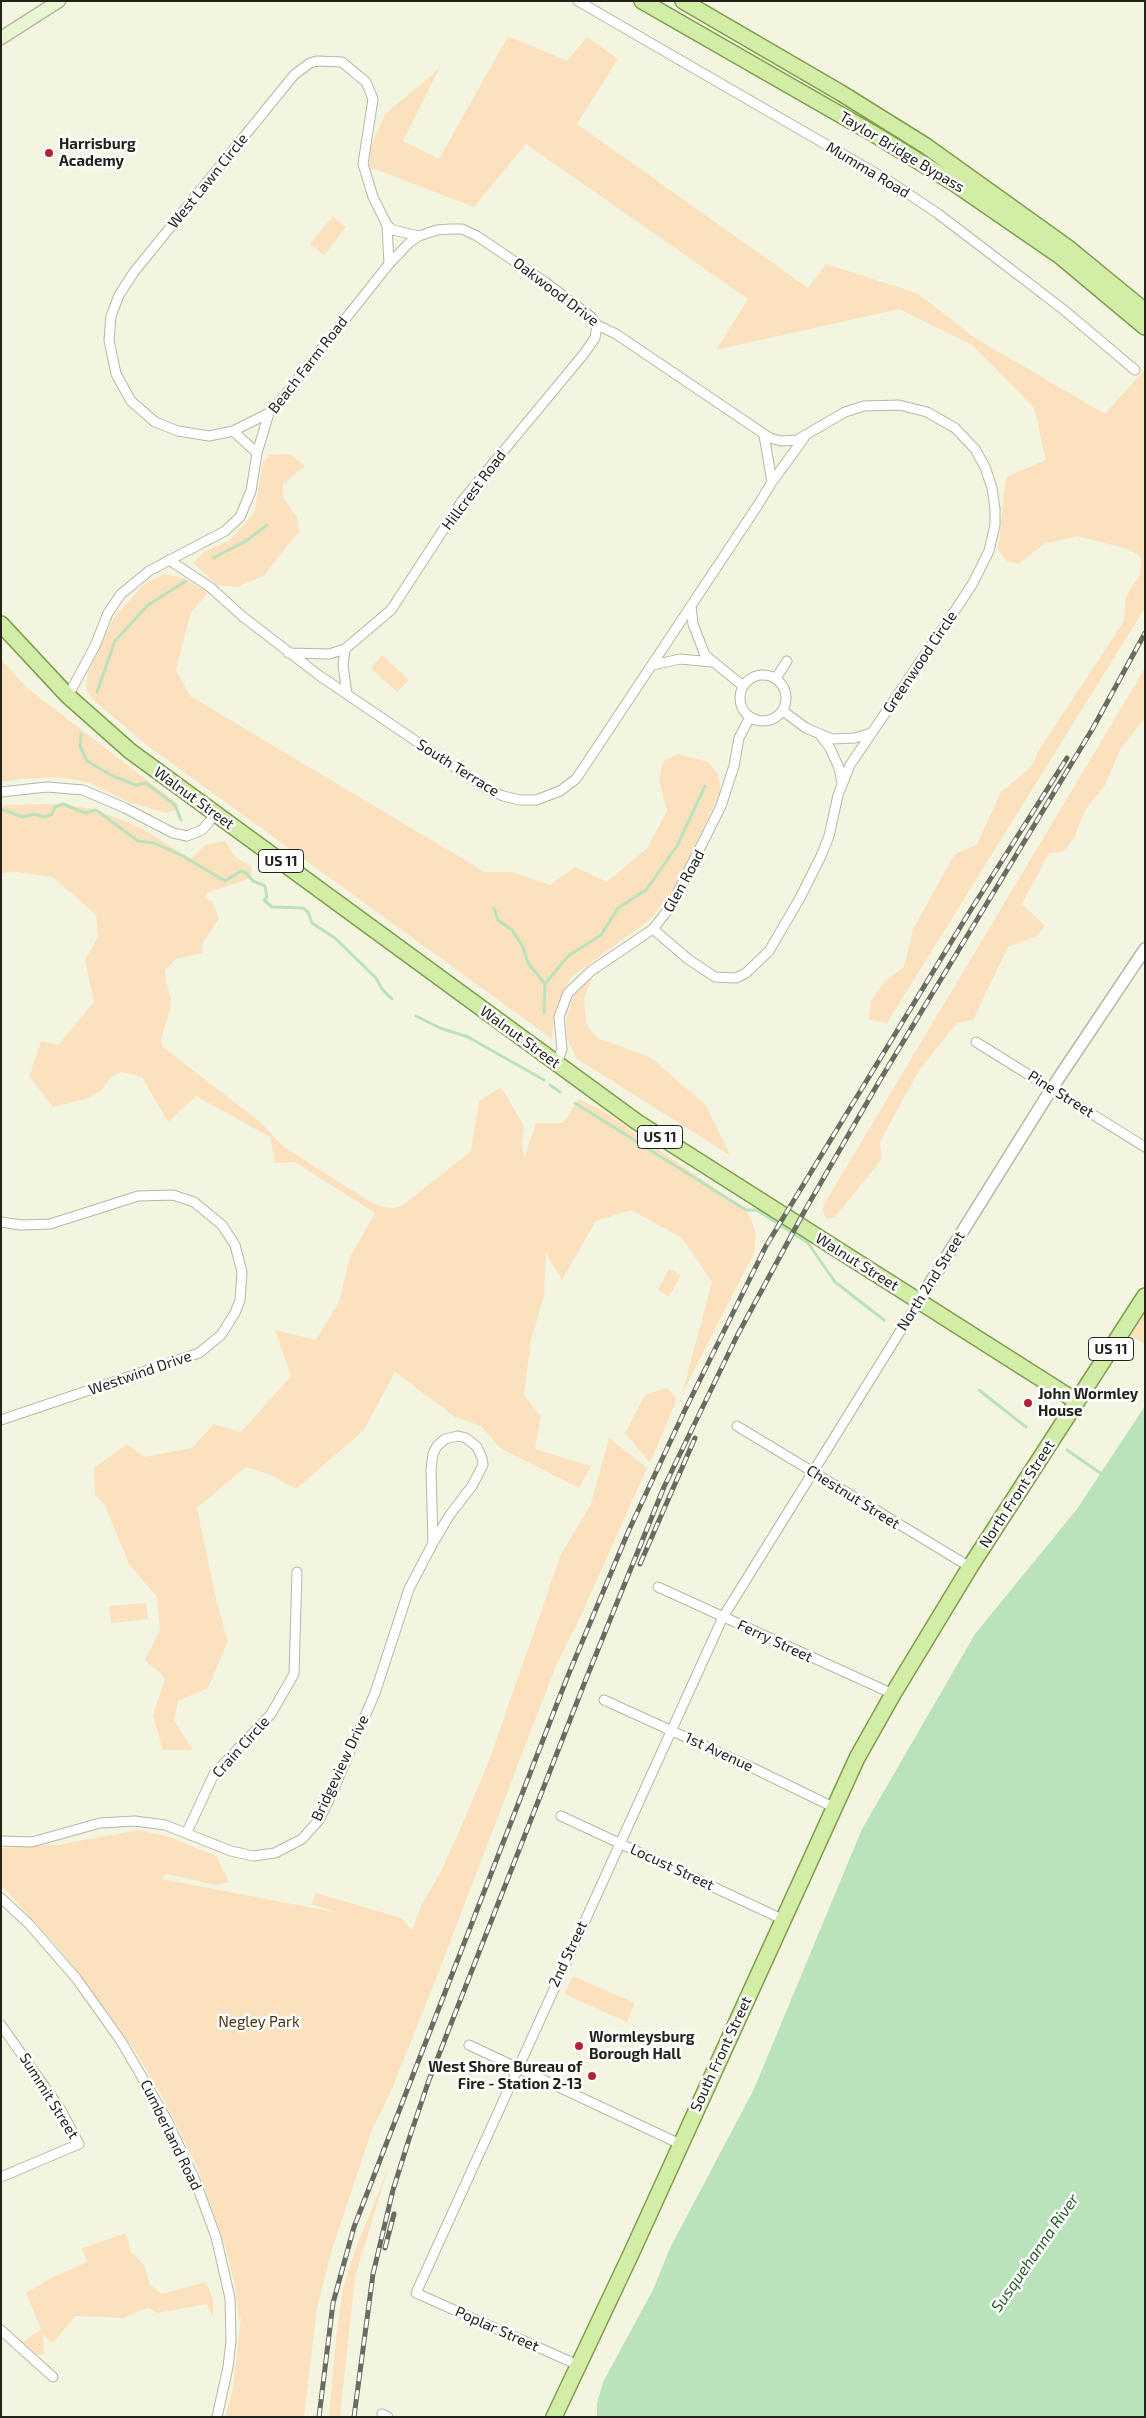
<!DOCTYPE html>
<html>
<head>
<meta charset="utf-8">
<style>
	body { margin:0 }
	#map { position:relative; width:1146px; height:2418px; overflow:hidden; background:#f4f5e1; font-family:"Exo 2",sans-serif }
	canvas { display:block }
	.frame { position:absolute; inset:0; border:2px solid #23231c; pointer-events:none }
</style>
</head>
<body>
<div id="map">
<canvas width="1146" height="2418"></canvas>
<div class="frame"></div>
</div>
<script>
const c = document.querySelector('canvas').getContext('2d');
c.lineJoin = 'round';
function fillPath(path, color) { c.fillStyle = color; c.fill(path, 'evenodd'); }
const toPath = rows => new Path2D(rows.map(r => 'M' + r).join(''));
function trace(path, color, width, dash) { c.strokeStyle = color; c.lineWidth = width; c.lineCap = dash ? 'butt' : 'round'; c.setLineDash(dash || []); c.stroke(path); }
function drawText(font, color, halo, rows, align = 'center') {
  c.font = font + ' "Exo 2",sans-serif'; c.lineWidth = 5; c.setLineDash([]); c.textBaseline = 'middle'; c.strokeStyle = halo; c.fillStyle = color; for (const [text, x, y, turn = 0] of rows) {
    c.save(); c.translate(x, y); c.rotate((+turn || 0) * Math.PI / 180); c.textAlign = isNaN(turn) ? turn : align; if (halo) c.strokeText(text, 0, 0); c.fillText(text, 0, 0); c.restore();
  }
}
const green = toPath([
	[508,36,567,61,587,37,618,59,577,124,808,288,826,264,917,293,975,338,1105,414,1145,369,1145,608,887,1023,869,1020,871,1000,886,980,904,967,913,929,954,855,977,844,1001,792,1031,767,1040,748,1124,621,1125,600,1132,586,1139,577,1141,567,1140,556,1124,548,1077,536,1044,544,1018,564,1007,561,998,550,1006,477,1046,460,1034,408,972,345,899,309,716,350,748,299,526,144,474,207,369,167,370,148,385,114,439,69,403,141,439,159],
	[333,216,346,227,324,255,310,244],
	[290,454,305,466,283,484,283,497,297,517,299,531,264,576,237,587,217,585,193,563,204,552,230,540,254,513,263,462,270,455],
	[164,574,186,579,208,593,191,612,176,670,190,696,485,872,512,872,550,885,575,867,607,882,647,848,667,811,659,780,663,761,679,754,708,762,718,774,721,791,675,887,651,919,571,977,555,1009,552,1039,148,746,92,699,86,688,88,672,114,618,144,584],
	[382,655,409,680,397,692,371,668],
	[1,659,26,687,178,804,177,810,165,813,131,803,90,783,60,777,20,779,1,782],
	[1145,668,1145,718,1120,750,1104,787,1085,810,1074,839,1063,852,1049,853,1022,904,1045,926,1037,936,1008,947,973,1020,957,1023,918,1072,880,1142,882,1159,835,1217,826,1219,822,1210,826,1201],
	[52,804,95,809,141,828,191,859,205,845,225,841,236,858,252,866,251,878,207,893,205,898,212,901,219,919,203,942,202,953,176,959,165,970,166,983,171,997,170,1010,161,1039,163,1047,260,1122,284,1147,372,1203,383,1207,393,1208,403,1205,471,1151,479,1101,501,1087,524,1126,522,1143,524,1158,536,1123,563,1123,579,1099,605,1112,747,1211,756,1233,754,1253,682,1394,712,1282,682,1238,631,1210,596,1221,562,1280,546,1253,544,1296,531,1340,524,1395,541,1417,535,1449,591,1466,579,1488,500,1448,481,1426,455,1417,395,1372,364,1430,296,1489,269,1474,246,1467,197,1508,217,1603,228,1641,208,1688,178,1701,174,1720,193,1750,163,1750,153,1716,165,1678,145,1660,160,1630,157,1597,129,1564,105,1506,95,1495,94,1468,127,1444,144,1457,192,1448,214,1424,241,1432,291,1376,275,1330,316,1340,339,1302,350,1257,375,1213,295,1162,275,1163,270,1137,196,1096,168,1122,142,1077,121,1072,110,1078,101,1091,85,1099,53,1107,29,1076,41,1041,58,1045,94,1002,85,960,98,937,96,915,53,877,16,872,1,873,1,805],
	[592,977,584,999,586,1023,597,1038,650,1057,705,1104,731,1156,576,1058,567,1038,566,1019,574,995],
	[669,1269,681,1275,669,1297,658,1290],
	[1145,1310,1145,1344,1128,1334],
	[667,1388,677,1399,650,1463,625,1433,645,1395],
	[609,1438,647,1468,583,1611,555,1668,434,1984,391,2091,372,2130,332,2250,317,2307,304,2417,225,2417,233,2388,241,2318,239,2320,235,2286,226,2249,197,2166,163,2098,139,2057,107,2011,62,1952,1,1885,1,1848,57,1845,139,1830,170,1837,216,1856,229,1882,216,1885,166,1874,162,1879,339,1913,311,1904,316,1893,401,1918,412,1930,421,1906,440,1873,465,1818,490,1758,561,1554,591,1504],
	[146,1603,148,1619,111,1623,109,1606],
	[573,1976,635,2003,627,2022,564,1994],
	[389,2166,355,2277,340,2417,329,2417,336,2338,343,2289,355,2250],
	[126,2233,131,2252,144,2265,150,2285,162,2294,206,2282,213,2299,213,2318,207,2304,158,2313,148,2308,123,2318,75,2316,54,2342,50,2342,43,2334,44,2354,37,2354,23,2342,41,2329,26,2293,53,2277,87,2262,82,2248]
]);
const water = toPath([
	[1145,1406,1145,2417,597,2417,597,2403,603,2382,653,2290,670,2248,754,2089,862,1829,975,1634,1077,1509]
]);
const stream = toPath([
	[213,558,246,541,267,525],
	[97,692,115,641,148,605,186,581],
	[81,734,80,746,87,761,113,776,136,785,146,783,175,805,181,820],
	[1,809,23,817,34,814,45,817,52,814,55,807,63,804,85,813,96,810,138,841,154,843,183,856,225,881,241,871,246,873,253,881,265,886,267,897,264,900,272,907,303,908,308,912,312,923,335,938,376,978,382,989,392,999],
	[494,908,498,920,512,930,523,947,528,963,545,984],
	[544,1013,545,984,568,956,601,935,618,908,646,890,677,846,705,786],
	[416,1016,440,1028,468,1037,544,1080],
	[550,1085,560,1092],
	[575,1103,746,1210,757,1210,808,1243,835,1282,884,1320],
	[979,1390,1026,1427],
	[1067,1450,1103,1475]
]);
const minor = toPath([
	[578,1,889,181,937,213,983,248,1064,310,1135,370],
	[387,225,393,230,419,236,437,230,451,229,462,229,477,236,545,282,590,316,597,325,616,334,770,438,781,441,797,440,845,412,864,406,899,405,927,412,955,428,975,449,985,467,992,488,995,509,995,525,989,551,973,583,956,609,850,765,838,795,829,836,821,856,800,898,769,951,746,973,736,978,715,977,688,959,653,929],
	[389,264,410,242,419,236],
	[233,431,257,453],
	[772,482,804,438],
	[169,560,210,587,242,616,320,676,457,769,487,789,503,796,520,800,536,800,560,791,576,779,758,505,772,482,764,435],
	[691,606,693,624,705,655,743,686],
	[288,653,329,654,345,649],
	[653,665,680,659,712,662],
	'740 698a23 23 0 1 1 46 0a23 23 0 1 1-46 0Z',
	[776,678,787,661],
	[347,694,343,665,345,649,391,610,462,501,583,355,595,338,597,325],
	[68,696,95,646,108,613,121,594,149,571,225,531,240,517,251,491,257,453,269,413,281,400,389,264,387,225,373,197,363,164,373,99,366,82,342,62,317,61,310,63,294,75,134,272,119,295,111,316,109,340,116,374,131,401,155,422,178,431,209,436,233,431,269,413],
	[783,711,806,728,832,739,855,738,871,733],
	[821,736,830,748,839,768,842,783],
	[1,792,47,787,83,790,125,808,173,833,187,836,202,830,216,814],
	[976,1042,1145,1147],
	[557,1064,562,1049,559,1017,568,993,591,971,653,929,671,906,721,806,734,766,739,738,750,717],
	[1,1222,21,1225,50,1224,138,1196,173,1195,194,1202,222,1225,235,1245,242,1272,240,1300,235,1313,221,1335,199,1353,1,1420],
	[737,1426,970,1567],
	[458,1436,466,1438,477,1447,482,1458,483,1465,472,1486,449,1516,433,1543,431,1469,433,1454,437,1446,445,1439,458,1436],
	[658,1587,893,1694],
	[604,1700,751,1767,833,1807],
	[561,1816,782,1919],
	[187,1832,214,1774,271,1714,294,1674,297,1572],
	[1,1841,32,1842,100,1823,135,1821,165,1825,231,1851,253,1856,275,1853,302,1839,319,1820,329,1800,375,1693,409,1589,433,1543],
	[1,1898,29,1924,76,1978,121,2041,167,2120,195,2180,216,2237,230,2298,231,2341,228,2367,217,2417],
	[1,2025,61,2110,79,2144,1,2177],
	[469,2045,680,2144],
	[1,2330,53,2377],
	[578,2365,416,2293,723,1617,919,1301],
	[382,2414,388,2417]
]);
const tertiary = toPath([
	[919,1301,1052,1088,1145,949]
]);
const secondary = toPath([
	[1,38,59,1]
]);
const primary = toPath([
	[642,1,874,134,954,183,1060,256,1145,327],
	[683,1,841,93,926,146,1067,247,1145,311],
	[1,624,68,696,130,751,637,1122,1076,1401],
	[554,2417,631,2254,857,1758,893,1694,970,1567,1145,1296]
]);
const rail = toPath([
	[640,1564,695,1438],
	[385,2248,394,2214],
	[319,2417,333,2303,354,2227,567,1678,629,1530,685,1410,766,1246,967,916,1067,758],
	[354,2417,373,2274,393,2190,410,2136,429,2080,586,1679,664,1487,737,1336,804,1212,880,1080,1093,728,1145,633]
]);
const markers = [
	[49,153,5,"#b4213c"],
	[1028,1403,5,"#b4213c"],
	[579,2046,5,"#b4213c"],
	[592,2076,5,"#b4213c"]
];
const shields = [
	[281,861,45],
	[660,1137,45],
	[1111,1349,45]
];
const shieldNames = [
	["US 11",281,861],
	["US 11",660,1137],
	["US 11",1111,1349]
];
const poiNames = [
	["Harrisburg",59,144],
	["Academy",59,161],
	["John Wormley",1038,1394],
	["House",1038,1411],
	["Wormleysburg",589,2037],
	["Borough Hall",589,2054],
	["West Shore Bureau of",582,2067,"right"],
	["Fire - Station 2-13",582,2084,"right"]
];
const streetNames = [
	["Taylor Bridge Bypass",902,152,31],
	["Mumma Road",868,170,31],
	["West Lawn Circle",208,181,-51],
	["Oakwood Drive",556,292,37],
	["Beach Farm Road",308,365,-52],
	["Hillcrest Road",474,490,-53],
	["Greenwood Circle",920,662,-56],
	["South Terrace",458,768,32],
	["Walnut Street",194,798,36],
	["Glen Road",684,881,-61],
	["Walnut Street",520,1037,36],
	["Pine Street",1061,1094,32],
	["Walnut Street",857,1262,32],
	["North 2nd Street",931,1281,-58],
	["Westwind Drive",140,1373,-19],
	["North Front Street",1017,1494,-57],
	["Chestnut Street",853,1497,32],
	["Ferry Street",775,1641,25],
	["Crain Circle",241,1747,-48],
	["1st Avenue",719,1752,25],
	["Bridgeview Drive",340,1768,-65],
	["Locust Street",672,1867,25],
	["2nd Street",568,1954,-65],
	["South Front Street",721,2054,-65],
	["Summit Street",49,2096,58],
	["Cumberland Road",171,2135,64],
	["Poplar Street",497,2329,24]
];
const parkNames = [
	["Negley Park",259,2022]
];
const waterNames = [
	["Susquehanna River",1035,2253,-55]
];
fillPath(green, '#fce1bf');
fillPath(water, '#bae2bb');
trace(stream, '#bae2bb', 3);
trace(minor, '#b6b7a4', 11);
trace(tertiary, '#b6b7a4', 14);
trace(secondary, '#b6b7a4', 15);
trace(primary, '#809e4f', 18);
trace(minor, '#fff', 9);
trace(tertiary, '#fff', 11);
trace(secondary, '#e8f6d2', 12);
trace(primary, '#d1eda6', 15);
trace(rail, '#6b6c60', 5);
trace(rail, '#fff', 3, [9]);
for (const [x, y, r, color] of markers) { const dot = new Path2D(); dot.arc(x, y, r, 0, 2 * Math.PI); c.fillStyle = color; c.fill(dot); trace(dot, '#fff', 2); }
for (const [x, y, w] of shields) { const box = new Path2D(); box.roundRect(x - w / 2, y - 11.5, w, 23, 4); c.fillStyle = '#fff'; c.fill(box); trace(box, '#23231c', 1); }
drawText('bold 14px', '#23231c', null, shieldNames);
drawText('bold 15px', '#23231c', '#fff', poiNames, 'left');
drawText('15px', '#23231c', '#fff', streetNames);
drawText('15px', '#4b3311', '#fff', parkNames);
drawText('italic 16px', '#245c2a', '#fff', waterNames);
</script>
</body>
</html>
